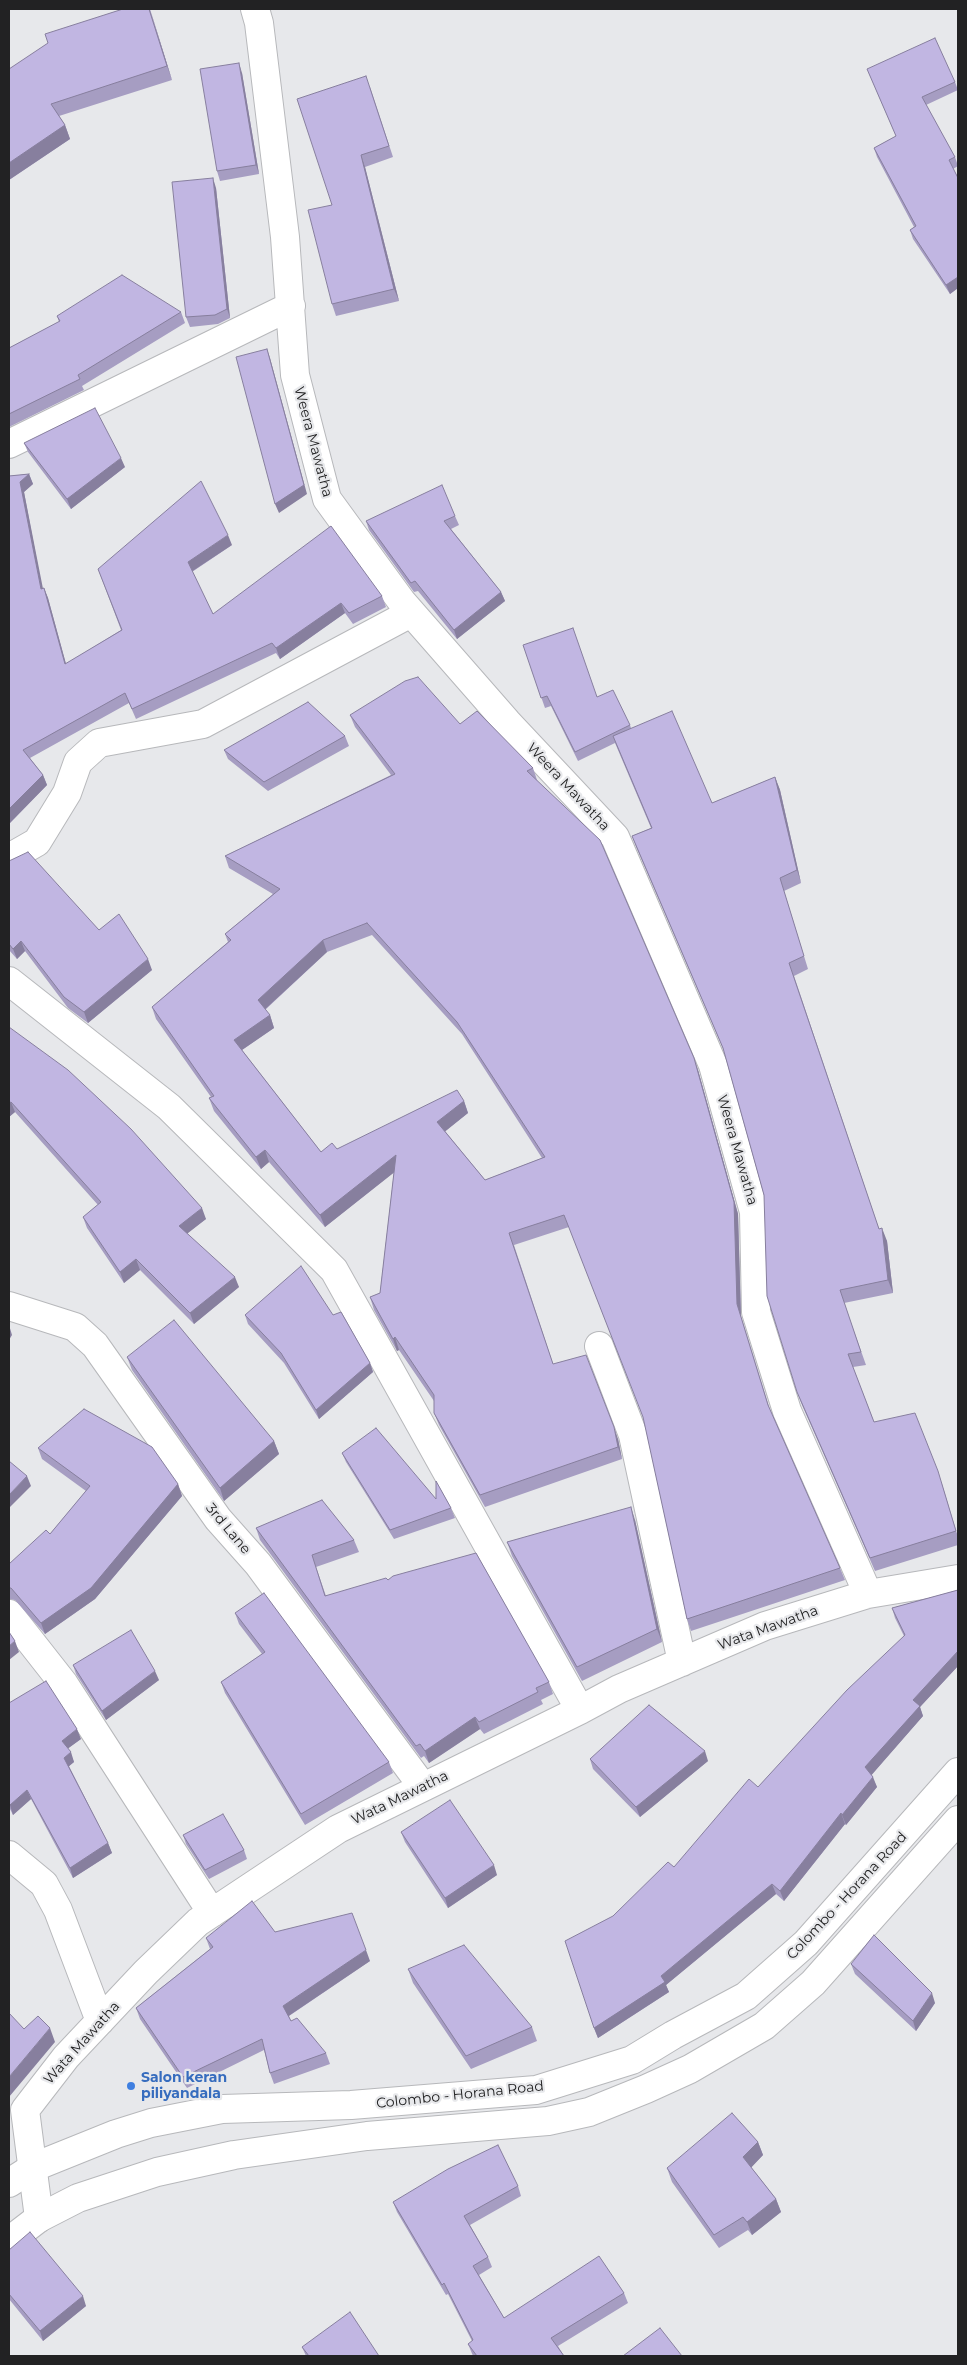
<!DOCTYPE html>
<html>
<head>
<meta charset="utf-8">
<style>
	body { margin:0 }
	#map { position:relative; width:967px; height:2365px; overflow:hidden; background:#e7e8eb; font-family:Montserrat,sans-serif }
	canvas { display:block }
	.frame { position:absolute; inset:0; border:10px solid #222223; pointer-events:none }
</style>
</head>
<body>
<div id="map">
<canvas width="967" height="2365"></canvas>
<div class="frame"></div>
</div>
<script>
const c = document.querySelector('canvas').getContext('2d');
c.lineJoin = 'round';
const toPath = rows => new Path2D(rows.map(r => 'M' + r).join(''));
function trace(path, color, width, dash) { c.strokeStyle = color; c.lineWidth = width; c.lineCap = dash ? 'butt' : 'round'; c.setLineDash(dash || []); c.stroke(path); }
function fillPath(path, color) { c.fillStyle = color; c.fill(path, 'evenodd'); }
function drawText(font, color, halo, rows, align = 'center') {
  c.font = font + ' Montserrat,sans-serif'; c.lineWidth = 4.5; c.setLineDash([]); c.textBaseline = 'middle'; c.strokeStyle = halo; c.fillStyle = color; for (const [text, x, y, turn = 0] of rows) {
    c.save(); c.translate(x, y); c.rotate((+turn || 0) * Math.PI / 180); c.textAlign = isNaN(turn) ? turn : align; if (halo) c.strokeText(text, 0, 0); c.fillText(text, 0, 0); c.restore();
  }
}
const street = toPath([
	[255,9,259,23,285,237,295,375,327,499,402,602,507,722,615,837,713,1065,754,1212,756,1312,787,1411,868,1594],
	[9,444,291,306],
	[9,858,37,842,67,793,78,762,99,743,203,724,411,613],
	[9,981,169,1107,334,1270,580,1710],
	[9,1306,75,1327,95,1345,218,1519,258,1564,423,1787],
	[599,1346,633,1435,682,1662],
	[9,1614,64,1684,212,1913],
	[9,1855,44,1884,58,1910,100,2021],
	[39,2218,25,2110,66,2057,146,1972,198,1922,338,1829,580,1710,619,1689,765,1626,868,1594,958,1579]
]);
const primary = toPath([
	[9,2183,34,2167,116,2134,151,2123,222,2109,351,2105,536,2090,632,2060,673,2035,746,1996,806,1943,958,1772],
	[9,2241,39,2218,78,2198,157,2172,234,2155,367,2136,548,2121,589,2112,646,2089,690,2069,764,2026,813,1983,958,1820]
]);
const wall = toPath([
	[150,9,172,80,59,116,65,125,70,139,9,180,9,69],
	[867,69,955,82,958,90,926,105,955,157,958,166,953,169,958,178,958,288,950,294,913,239,910,230,914,227,877,157,874,148,896,136],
	[242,73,259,174,220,181,217,171],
	[370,87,393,157,365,167,399,301,336,316,332,304],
	[216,188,230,318,218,324,190,327,186,317],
	[181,312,185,323,82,386,84,390,9,427,9,348,59,322,57,316],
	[24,443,125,467,71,509,28,452],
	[29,474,33,484,24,492,42,588,44,588,48,598,66,664,121,630,98,569,232,545,192,572,213,614,382,596,386,607,353,624,345,613,280,659,276,653,136,719,129,703,30,758,43,775,47,785,9,824,9,476],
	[455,516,459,525,451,529,501,592,505,601,457,639,418,591,414,592,369,530,366,521],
	[523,645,597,697,630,725,631,728,712,803,775,777,780,790,801,883,784,891,808,969,794,976,879,1229,887,1241,893,1293,844,1303,866,1365,853,1367,874,1422,942,1484,958,1537,958,1545,875,1571,802,1405,797,1392,764,1195,725,1053,637,849,632,836,651,828,615,743,578,761,551,706,545,708],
	[350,715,460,724,533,768,537,780,698,1070,738,1214,741,1317,770,1410,840,1568,845,1580,691,1631,687,1619,644,1419,569,1227,514,1245,553,1364,618,1439,622,1459,485,1507,439,1425,434,1413,434,1401,399,1350,397,1351,374,1310,370,1297,380,1293,394,1172,325,1227,269,1162,261,1169,214,1111,209,1098,211,1097,156,1019,152,1007,228,942,225,934,273,894,229,868,225,856,391,775,355,727],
	[372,935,462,1034,542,1158,485,1180,445,1131,468,1113,464,1101,337,1149,321,1152,242,1050,274,1028,270,1015,265,1010,327,952],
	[345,736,349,746,268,791,228,759,224,750],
	[9,861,152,970,88,1023,68,1008,25,951,17,959,9,950],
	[9,1027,206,1219,187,1233,239,1287,194,1324,140,1270,124,1283,87,1228,83,1217,98,1205,15,1112,9,1117],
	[245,1315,333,1315,370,1363,373,1372,319,1419,284,1363,248,1324],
	[127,1357,274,1441,279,1454,224,1501,132,1370],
	[38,1448,178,1484,182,1496,95,1599,45,1634,15,1600,9,1599,9,1564,50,1534,86,1491,42,1459],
	[342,1453,436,1499,451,1508,455,1518,394,1539,346,1462],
	[635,1520,662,1642,582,1681,512,1556,507,1542],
	[256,1528,354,1540,359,1552,316,1567,326,1596,388,1580,549,1682,553,1694,541,1700,543,1704,484,1734,480,1729,429,1763,424,1756,421,1758,260,1540],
	[958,1590,958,1666,920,1707,923,1716,871,1775,877,1787,846,1825,845,1824,784,1901,776,1894,666,1985,669,1992,598,2038,594,2028,613,1916,674,1867,758,1787,904,1636,895,1618,892,1608],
	[235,1613,389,1762,393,1773,305,1825,225,1693,221,1682,262,1654,239,1624],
	[73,1665,159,1680,106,1720,76,1674],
	[9,1703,81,1739,68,1748,74,1762,69,1766,108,1843,112,1853,73,1878,31,1799,13,1815,9,1807],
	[590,1759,708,1761,640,1817,593,1769],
	[401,1832,497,1875,448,1908,405,1842],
	[183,1835,244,1850,247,1859,209,1879,186,1844],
	[275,1932,370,1961,289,2016,291,2021,326,2053,330,2064,274,2084,270,2073,264,2050,187,2088,140,2019,136,2008,210,1949,206,1938],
	[851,1964,935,2003,916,2031,855,1974],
	[408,1969,532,2027,537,2041,471,2069,413,1983],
	[758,2142,763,2155,751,2167,776,2199,781,2212,752,2235,748,2230,719,2248,672,2182,667,2168],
	[518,2186,521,2196,470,2225,488,2257,492,2267,479,2275,504,2318,624,2293,628,2303,558,2346,564,2356,473,2356,468,2344,472,2341,448,2294,446,2295,397,2212,393,2202],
	[9,2250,86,2306,43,2341,9,2299],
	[302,2347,379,2356,306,2356]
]);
const shadedWall = toPath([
	[150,9,172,80,167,66],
	[239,63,242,73,259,174,256,165],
	[65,125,70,139,9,180,9,163],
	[361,155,365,167,399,301,394,289],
	[213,178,216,188,230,318,227,309],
	[958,277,958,288,950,294,946,285],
	[267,349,270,358,307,494,279,513,275,504],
	[121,458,125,467,71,509,67,499],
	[29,474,33,484,24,492,45,599,41,589,20,482],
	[228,535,232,545,191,572,188,562],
	[44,588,48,598,69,675,65,664],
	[501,592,505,601,457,639,454,630],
	[341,603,345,613,280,659,276,648],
	[43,775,47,785,9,824,9,809],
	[775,777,780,790,801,883,797,870],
	[323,940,327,952,262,1012,258,1000],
	[21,941,25,951,17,959,13,949],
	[148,959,152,970,88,1023,84,1012],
	[270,1015,274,1028,239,1052,234,1040],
	[694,1058,698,1070,738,1214,741,1317,773,1417,737,1304],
	[464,1101,468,1113,442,1134,437,1122],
	[11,1102,15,1112,9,1117,9,1103],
	[265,1150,269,1162,261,1169,256,1157],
	[396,1155,401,1167,325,1227,320,1215],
	[202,1208,206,1219,183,1237,179,1226],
	[882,1228,887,1241,893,1293,888,1280],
	[136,1259,140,1270,124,1283,120,1272],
	[235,1277,239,1287,194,1324,190,1313],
	[9,1325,12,1335,9,1340],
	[395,1337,399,1350,397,1351,393,1339],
	[370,1363,373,1372,319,1419,316,1410],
	[614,1427,618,1439,622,1459,618,1447],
	[274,1441,279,1454,224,1501,220,1488],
	[27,1476,31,1486,9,1508,9,1495],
	[178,1484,182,1496,95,1599,45,1634,41,1623],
	[631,1507,635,1520,662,1642,657,1629],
	[15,1641,19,1652,9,1660,9,1646],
	[958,1651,958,1666,920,1707,923,1716,869,1778,865,1767,913,1700],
	[155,1671,159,1680,106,1720,102,1711],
	[475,1717,480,1729,429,1763,425,1751],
	[77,1729,81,1739,66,1750,62,1741],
	[705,1751,708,1761,640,1817,636,1807],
	[71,1752,74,1762,68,1767,64,1758],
	[873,1777,877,1787,846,1825,842,1815],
	[27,1790,31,1799,13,1815,10,1805],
	[841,1813,845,1824,784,1901,780,1891],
	[108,1843,112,1853,73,1878,70,1868],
	[494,1865,497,1875,448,1908,445,1898],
	[772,1884,776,1894,666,1985,669,1992,598,2038,594,2028,661,1976],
	[366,1950,370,1961,287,2017,283,2006],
	[932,1993,935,2003,916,2031,913,2021],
	[50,2028,55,2042,9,2097,9,2077],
	[758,2142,763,2155,748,2171,743,2157],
	[776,2199,781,2212,752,2235,747,2222],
	[83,2296,86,2306,43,2341,40,2331]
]);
const building = toPath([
	[123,9,149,9,167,66,51,104,65,125,9,163,9,69,48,43,45,34,123,9],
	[935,38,955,82,922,97,955,157,949,160,958,178,958,277,946,285,910,230,916,226,874,148,896,136,867,69,935,38],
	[239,63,256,165,217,171,200,69,239,63],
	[366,76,389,146,361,155,394,289,332,304,308,210,332,205,297,99,366,76],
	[213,178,227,309,215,315,186,317,172,182,213,178],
	[122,275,181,312,78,375,80,379,9,414,9,348,60,321,57,316,122,275],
	[267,349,304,485,275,504,236,357,267,349],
	[95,408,121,458,67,499,24,443,95,408],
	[29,474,20,482,41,589,44,588,65,664,122,630,98,569,201,481,228,535,188,562,213,614,331,526,382,596,349,613,341,603,276,648,272,643,132,709,125,693,23,750,43,775,9,809,9,476,29,474],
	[442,485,455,516,444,521,501,592,454,630,415,581,411,583,366,521,442,485],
	[573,628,597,697,613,690,630,725,575,752,547,696,541,698,523,645,573,628],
	[418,677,460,724,477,711,533,768,527,771,600,840,694,1058,734,1202,737,1304,768,1405,840,1568,687,1619,643,1417,564,1215,509,1233,553,1364,586,1355,614,1427,618,1447,480,1495,434,1413,434,1395,395,1337,393,1339,370,1297,380,1293,396,1155,320,1215,265,1150,256,1157,209,1098,214,1096,152,1007,231,940,225,934,280,889,225,856,395,774,350,715,405,681,418,677],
	[367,923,457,1022,545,1157,485,1180,437,1122,464,1101,457,1090,337,1149,332,1143,321,1152,234,1040,270,1015,258,1000,323,940,367,923],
	[308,702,345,736,264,782,224,750,308,702],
	[672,711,712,803,775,777,797,870,780,878,804,956,789,963,879,1229,882,1228,888,1280,840,1290,861,1352,848,1354,874,1422,915,1413,938,1471,956,1531,870,1558,797,1392,767,1296,764,1195,723,1048,632,836,652,828,613,736,672,711],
	[28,852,99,930,119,914,148,959,84,1012,64,997,21,941,13,949,9,944,9,861,28,852],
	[9,1027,68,1070,131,1129,202,1208,179,1226,235,1277,190,1313,136,1259,120,1272,83,1217,101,1202,11,1102,9,1103,9,1027],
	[301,1266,333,1315,341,1312,370,1363,316,1410,281,1353,245,1315,301,1266],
	[174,1320,274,1441,220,1488,127,1357,174,1320],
	[84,1409,152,1447,178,1484,91,1588,41,1623,11,1588,9,1588,9,1564,46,1530,50,1534,90,1486,38,1448,84,1409],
	[376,1428,436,1499,436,1481,451,1508,390,1530,342,1453,376,1428],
	[9,1461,27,1476,9,1495,9,1461],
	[322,1500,354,1540,312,1555,325,1596,386,1578,388,1580,393,1576,476,1553,549,1682,536,1688,538,1692,479,1722,475,1717,425,1751,420,1744,416,1746,256,1528,322,1500],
	[631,1507,657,1629,577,1667,507,1542,631,1507],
	[958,1590,958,1651,913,1700,920,1706,865,1767,873,1777,842,1815,841,1813,780,1891,772,1884,661,1976,665,1982,594,2028,565,1941,613,1916,668,1862,674,1867,749,1779,758,1787,847,1690,905,1635,892,1608,958,1590],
	[264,1593,389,1762,301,1814,221,1682,265,1652,235,1613,264,1593],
	[131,1630,155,1671,102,1711,73,1665,131,1630],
	[9,1632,15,1641,9,1646,9,1632],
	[46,1681,77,1729,62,1741,71,1752,64,1758,108,1843,70,1868,27,1790,10,1805,9,1803,9,1703,46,1681],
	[649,1705,705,1751,636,1807,590,1759,649,1705],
	[450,1800,494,1865,445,1898,401,1832,450,1800],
	[223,1814,244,1850,205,1870,183,1835,223,1814],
	[252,1901,275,1932,352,1913,366,1950,283,2006,291,2021,297,2018,326,2053,270,2073,262,2039,183,2077,136,2008,213,1947,206,1938,252,1901],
	[874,1935,932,1993,913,2021,851,1964,874,1935],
	[464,1945,532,2027,466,2056,408,1969,464,1945],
	[9,2013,24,2029,38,2016,50,2028,9,2077,9,2013],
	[732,2113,758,2142,743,2157,776,2199,747,2222,743,2217,714,2235,667,2168,732,2113],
	[498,2145,518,2186,464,2216,488,2257,473,2266,504,2318,599,2256,624,2293,551,2338,564,2356,477,2356,468,2344,473,2340,444,2283,442,2285,393,2202,448,2169,498,2145],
	[30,2232,83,2296,40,2331,9,2294,9,2250,30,2232],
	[350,2312,379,2356,309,2356,302,2347,350,2312],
	[660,2328,682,2356,623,2356,660,2328]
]);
const markers = [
	[131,2086,5,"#3f7fe0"]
];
const streetNames = [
	["Weera Mawatha",313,442,75],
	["Weera Mawatha",568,787,47],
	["Weera Mawatha",737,1150,74],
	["3rd Lane",228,1529,50],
	["Wata Mawatha",768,1628,-20],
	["Wata Mawatha",400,1798,-26],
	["Colombo - Horana Road",847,1896,-47],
	["Wata Mawatha",82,2043,-48],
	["Colombo - Horana Road",460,2095,-6]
];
const shopNames = [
	["Salon keran",141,2078],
	["piliyandala",141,2094]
];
trace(street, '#b7b8bb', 30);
trace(primary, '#b7b8bb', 30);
trace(street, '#fff', 28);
trace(primary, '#fff', 28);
fillPath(wall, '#a69dc2');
fillPath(shadedWall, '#877f9e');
fillPath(building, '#c1b6e2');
trace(building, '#877f9e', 1);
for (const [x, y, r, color] of markers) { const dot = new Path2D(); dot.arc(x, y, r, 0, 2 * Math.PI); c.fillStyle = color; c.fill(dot); trace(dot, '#e7e8eb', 2); }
drawText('14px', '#222223', '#e7e8eb', streetNames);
drawText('bold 14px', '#366cbe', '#e7e8eb', shopNames, 'left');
</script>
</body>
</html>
